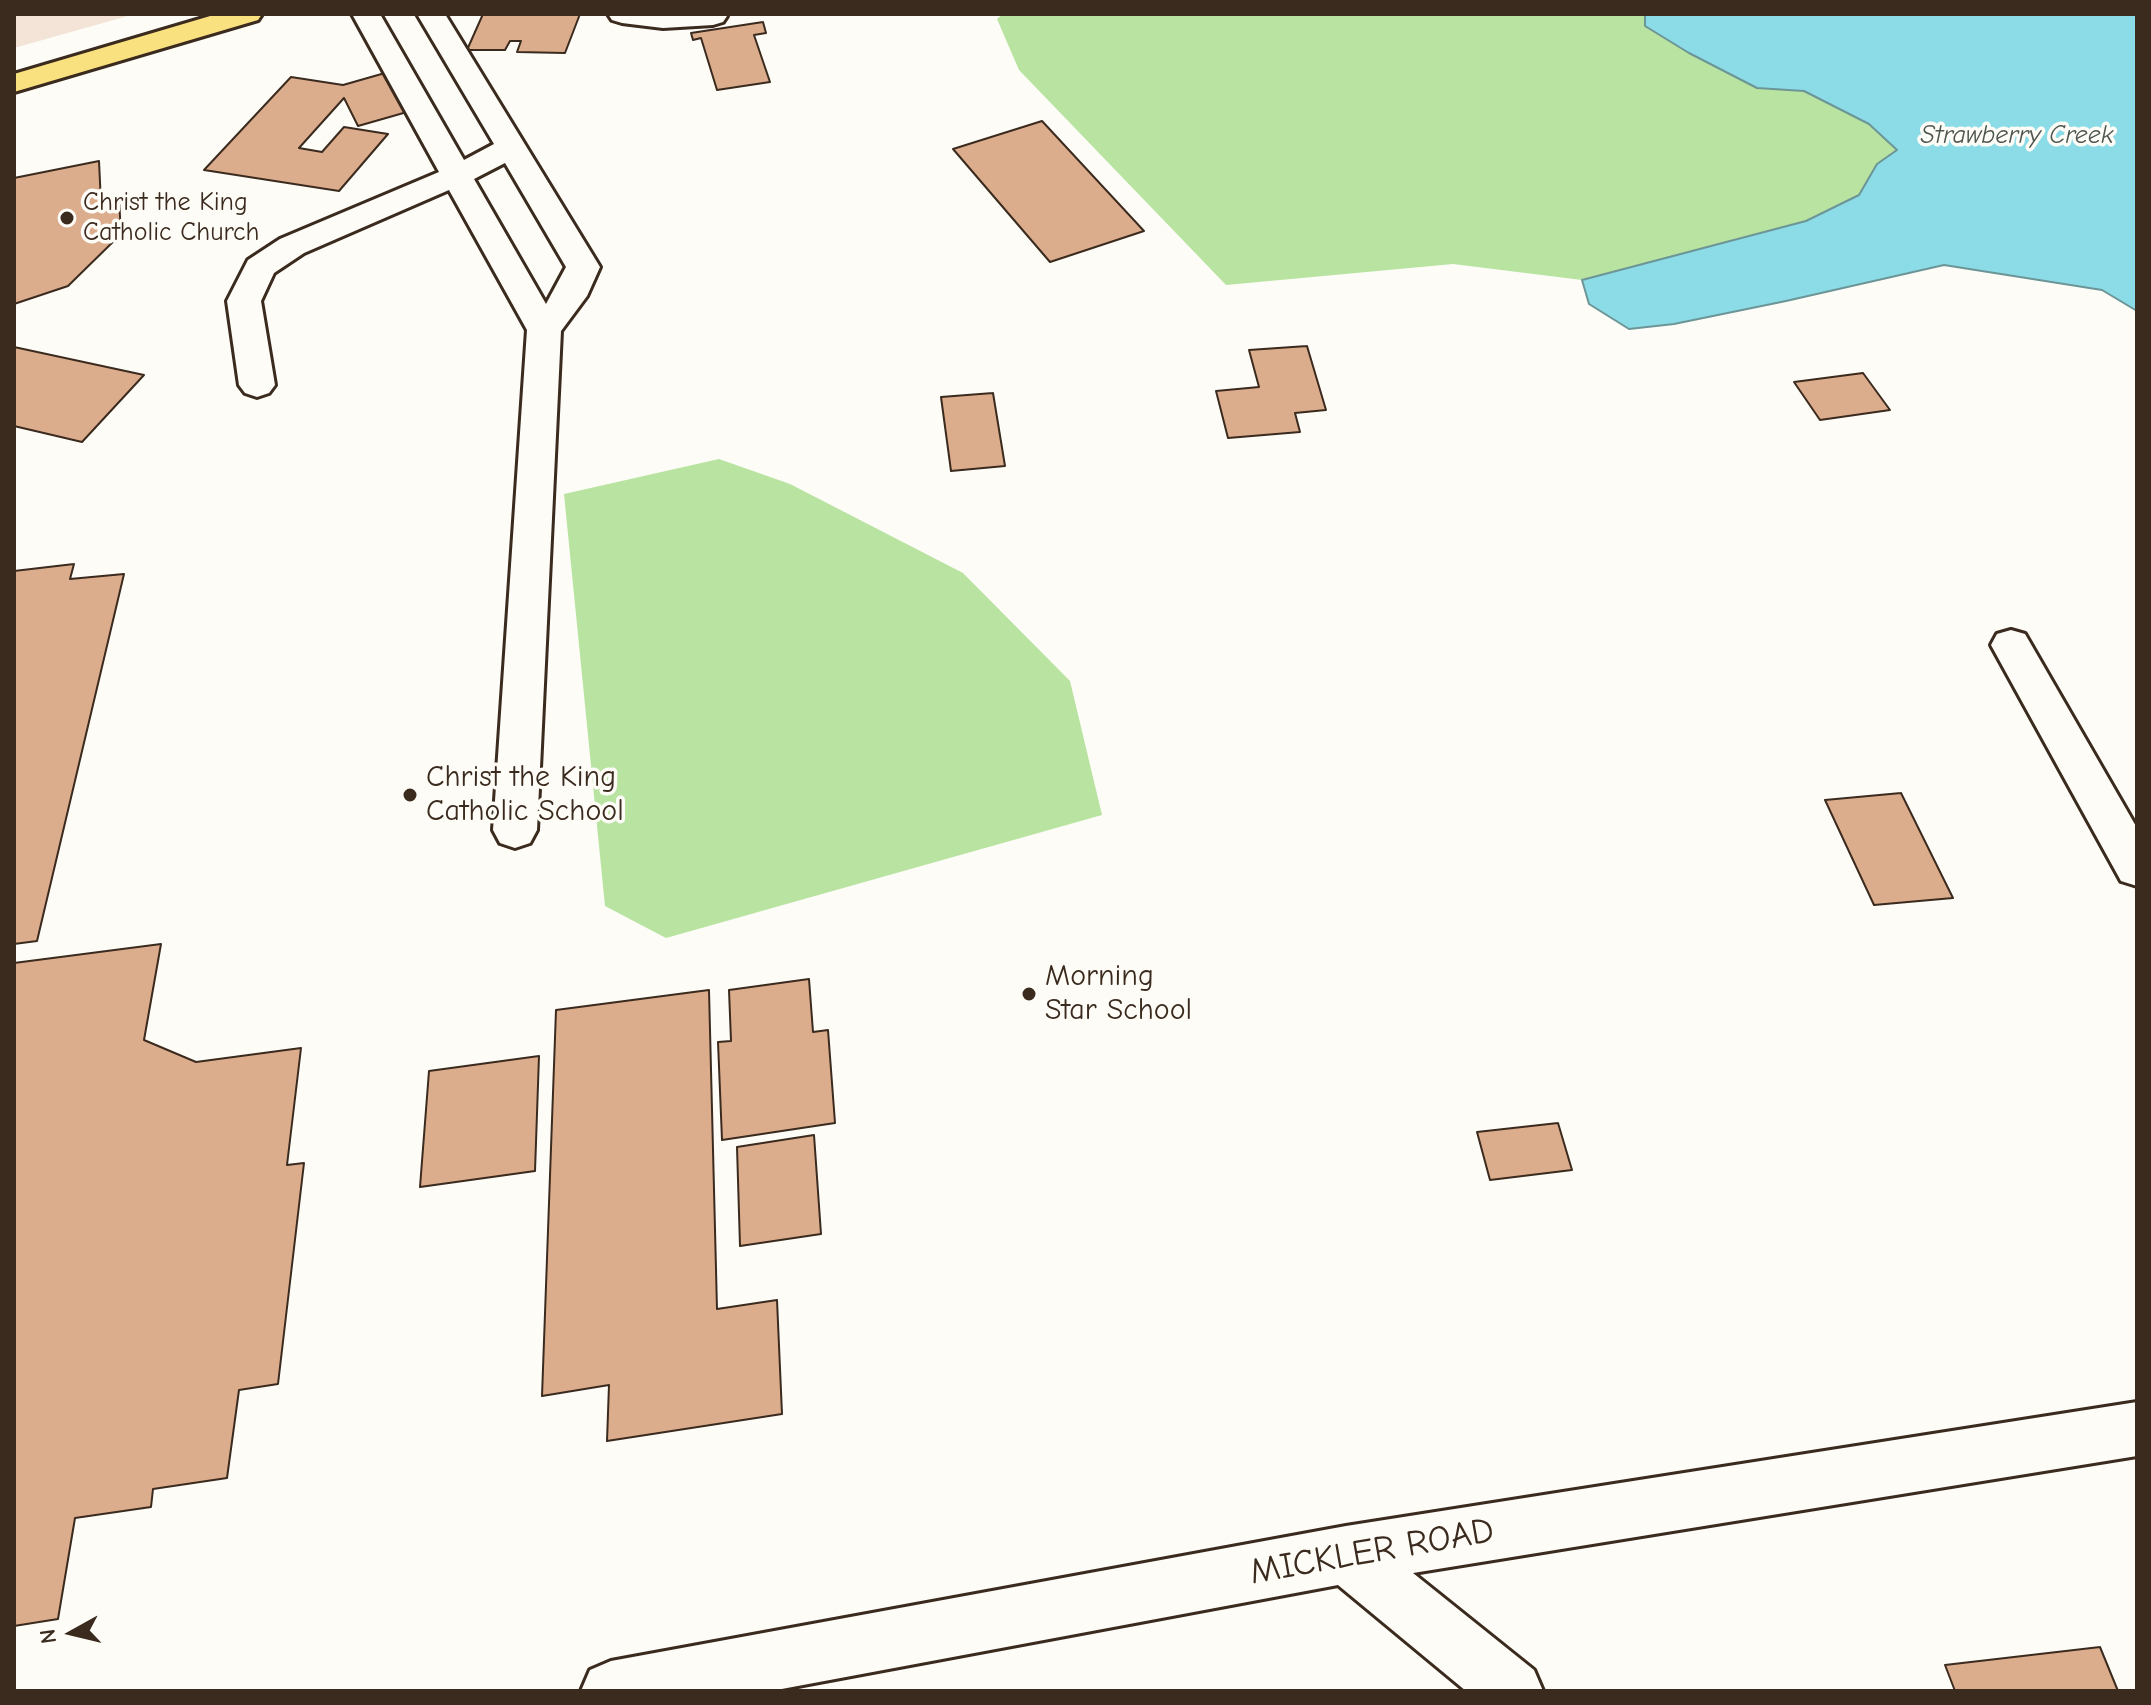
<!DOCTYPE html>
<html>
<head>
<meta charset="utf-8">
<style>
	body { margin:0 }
	#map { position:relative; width:2151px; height:1705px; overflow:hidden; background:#fdfcf7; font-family:"Comic Neue",sans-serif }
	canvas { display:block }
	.frame { position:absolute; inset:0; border:16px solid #3b2a1e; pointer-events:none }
	.north { position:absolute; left:32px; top:1593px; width:80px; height:80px; -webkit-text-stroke:6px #fdfcf7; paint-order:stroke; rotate:262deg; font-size:22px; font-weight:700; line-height:32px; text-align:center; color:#3b2a1e }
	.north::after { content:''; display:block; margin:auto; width:28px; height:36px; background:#3b2a1e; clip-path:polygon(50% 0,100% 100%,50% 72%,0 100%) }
</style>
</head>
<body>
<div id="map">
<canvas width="2151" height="1705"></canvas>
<div class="frame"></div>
<div class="north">N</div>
</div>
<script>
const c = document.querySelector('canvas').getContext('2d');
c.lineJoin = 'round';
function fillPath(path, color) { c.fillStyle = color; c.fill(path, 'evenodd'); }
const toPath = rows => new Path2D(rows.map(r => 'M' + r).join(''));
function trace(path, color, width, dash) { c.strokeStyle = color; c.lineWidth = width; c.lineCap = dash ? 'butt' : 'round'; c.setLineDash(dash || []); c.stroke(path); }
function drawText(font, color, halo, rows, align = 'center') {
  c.font = font + ' "Comic Neue",sans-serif'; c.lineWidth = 7; c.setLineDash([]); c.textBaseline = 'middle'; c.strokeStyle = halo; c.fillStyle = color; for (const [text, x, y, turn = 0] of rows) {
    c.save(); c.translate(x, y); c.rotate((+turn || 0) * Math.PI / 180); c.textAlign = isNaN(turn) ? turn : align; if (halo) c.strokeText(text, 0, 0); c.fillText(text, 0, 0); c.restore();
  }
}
const built = toPath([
	[14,14,135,14,14,48]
]);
const green = toPath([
	[1003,14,2116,14,2010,108,1859,195,1806,221,1582,280,1453,264,1226,285,1019,70,997,19],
	[719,459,790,484,963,573,1070,681,1102,815,666,938,605,906,564,494]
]);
const water = toPath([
	[1645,14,2137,14,2137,311,2102,290,1944,265,1786,301,1674,324,1629,329,1589,304,1582,280,1806,221,1859,195,1877,164,1897,150,1869,124,1804,91,1757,88,1689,53,1645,26,1645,14]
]);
const building = toPath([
	[483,14,580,14,565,53,517,52,521,41,510,41,505,50,467,50,483,14],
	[763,22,766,33,754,35,770,82,717,90,701,38,693,40,691,33,763,22],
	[385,73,407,112,358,126,344,98,299,148,322,152,344,127,388,134,339,191,204,170,291,77,343,85,385,73],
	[1042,121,1144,231,1050,262,953,149,1042,121],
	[99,161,101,203,119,199,121,234,68,286,14,304,14,178,99,161],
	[1307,346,1326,410,1295,413,1300,432,1228,438,1216,391,1259,387,1249,350,1307,346],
	[14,347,144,375,82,442,14,426,14,347],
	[1863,373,1890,410,1820,420,1794,382,1863,373],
	[993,393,1005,466,951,471,941,397,993,393],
	[74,564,70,579,124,574,37,941,14,944,14,571,74,564],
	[1901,793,1953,898,1874,905,1825,800,1901,793],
	[161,944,144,1040,196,1062,301,1048,287,1165,304,1163,278,1384,239,1390,227,1478,153,1489,151,1507,75,1518,58,1619,14,1626,14,963,161,944],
	[809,979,813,1032,828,1030,835,1123,722,1140,718,1042,731,1041,729,990,809,979],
	[709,990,717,1309,777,1300,782,1414,607,1441,609,1385,542,1396,556,1010,709,990],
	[539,1056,535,1171,420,1187,429,1071,539,1056],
	[1558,1123,1572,1170,1490,1180,1477,1132,1558,1123],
	[814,1135,821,1234,740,1246,737,1147,814,1135],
	[2100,1647,2118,1691,1955,1691,1945,1665,2100,1647]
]);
const minor = toPath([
	[352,14,380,14,464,160,494,144,417,14,445,14,600,267,587,296,561,331,537,830,530,843,515,848,500,843,493,830,527,330,449,190,304,253,274,273,261,301,275,385,269,393,257,397,245,393,239,385,227,301,248,260,280,239,439,172,352,14],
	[505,163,566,267,546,304,474,179,505,163],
	[608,14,726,14,727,16,723,22,713,25,663,28,622,23,612,20,608,14],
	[2011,630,2025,634,2137,828,2137,886,2121,881,1991,645,1997,634,2011,630],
	[2137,1402,2137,1456,1413,1573,1534,1670,1543,1691,1466,1691,1338,1585,771,1691,581,1691,590,1670,611,1661,1346,1526,2137,1402]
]);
const major = toPath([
	[217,14,262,14,258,20,14,92,14,74,217,14]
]);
const markers = [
	[67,218,8,"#3b2a1e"],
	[410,795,8,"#3b2a1e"],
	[1029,994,8,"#3b2a1e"]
];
const farWaternames = [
	["Strawberry Creek",2017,136]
];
const farPoinames = [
	["Christ the King",83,203],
	["Catholic Church",83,233]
];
const poiNames = [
	["Christ the King",426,778],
	["Catholic School",426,812],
	["Morning",1045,977],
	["Star School",1045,1011]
];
const nearStreetnames = [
	["MICKLER ROAD",1372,1552,-10]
];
fillPath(built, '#f3e4d7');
fillPath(green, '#b8e3a0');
fillPath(water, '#8cdce7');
trace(water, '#6c9597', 2);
fillPath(building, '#dcad8d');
trace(building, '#3b2a1e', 2);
trace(minor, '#3b2a1e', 6);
trace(major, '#3b2a1e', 6);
fillPath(minor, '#fdfcf7');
fillPath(major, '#fae180');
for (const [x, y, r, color] of markers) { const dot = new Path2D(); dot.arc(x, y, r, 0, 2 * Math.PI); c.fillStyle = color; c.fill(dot); trace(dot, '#fdfcf7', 3); }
drawText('italic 26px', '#4f5650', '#fdfcf7', farWaternames);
drawText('26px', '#3b2a1e', '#fdfcf7', farPoinames, 'left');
drawText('30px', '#3b2a1e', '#fdfcf7', poiNames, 'left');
drawText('36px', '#3b2a1e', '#fdfcf7', nearStreetnames);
</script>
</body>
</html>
